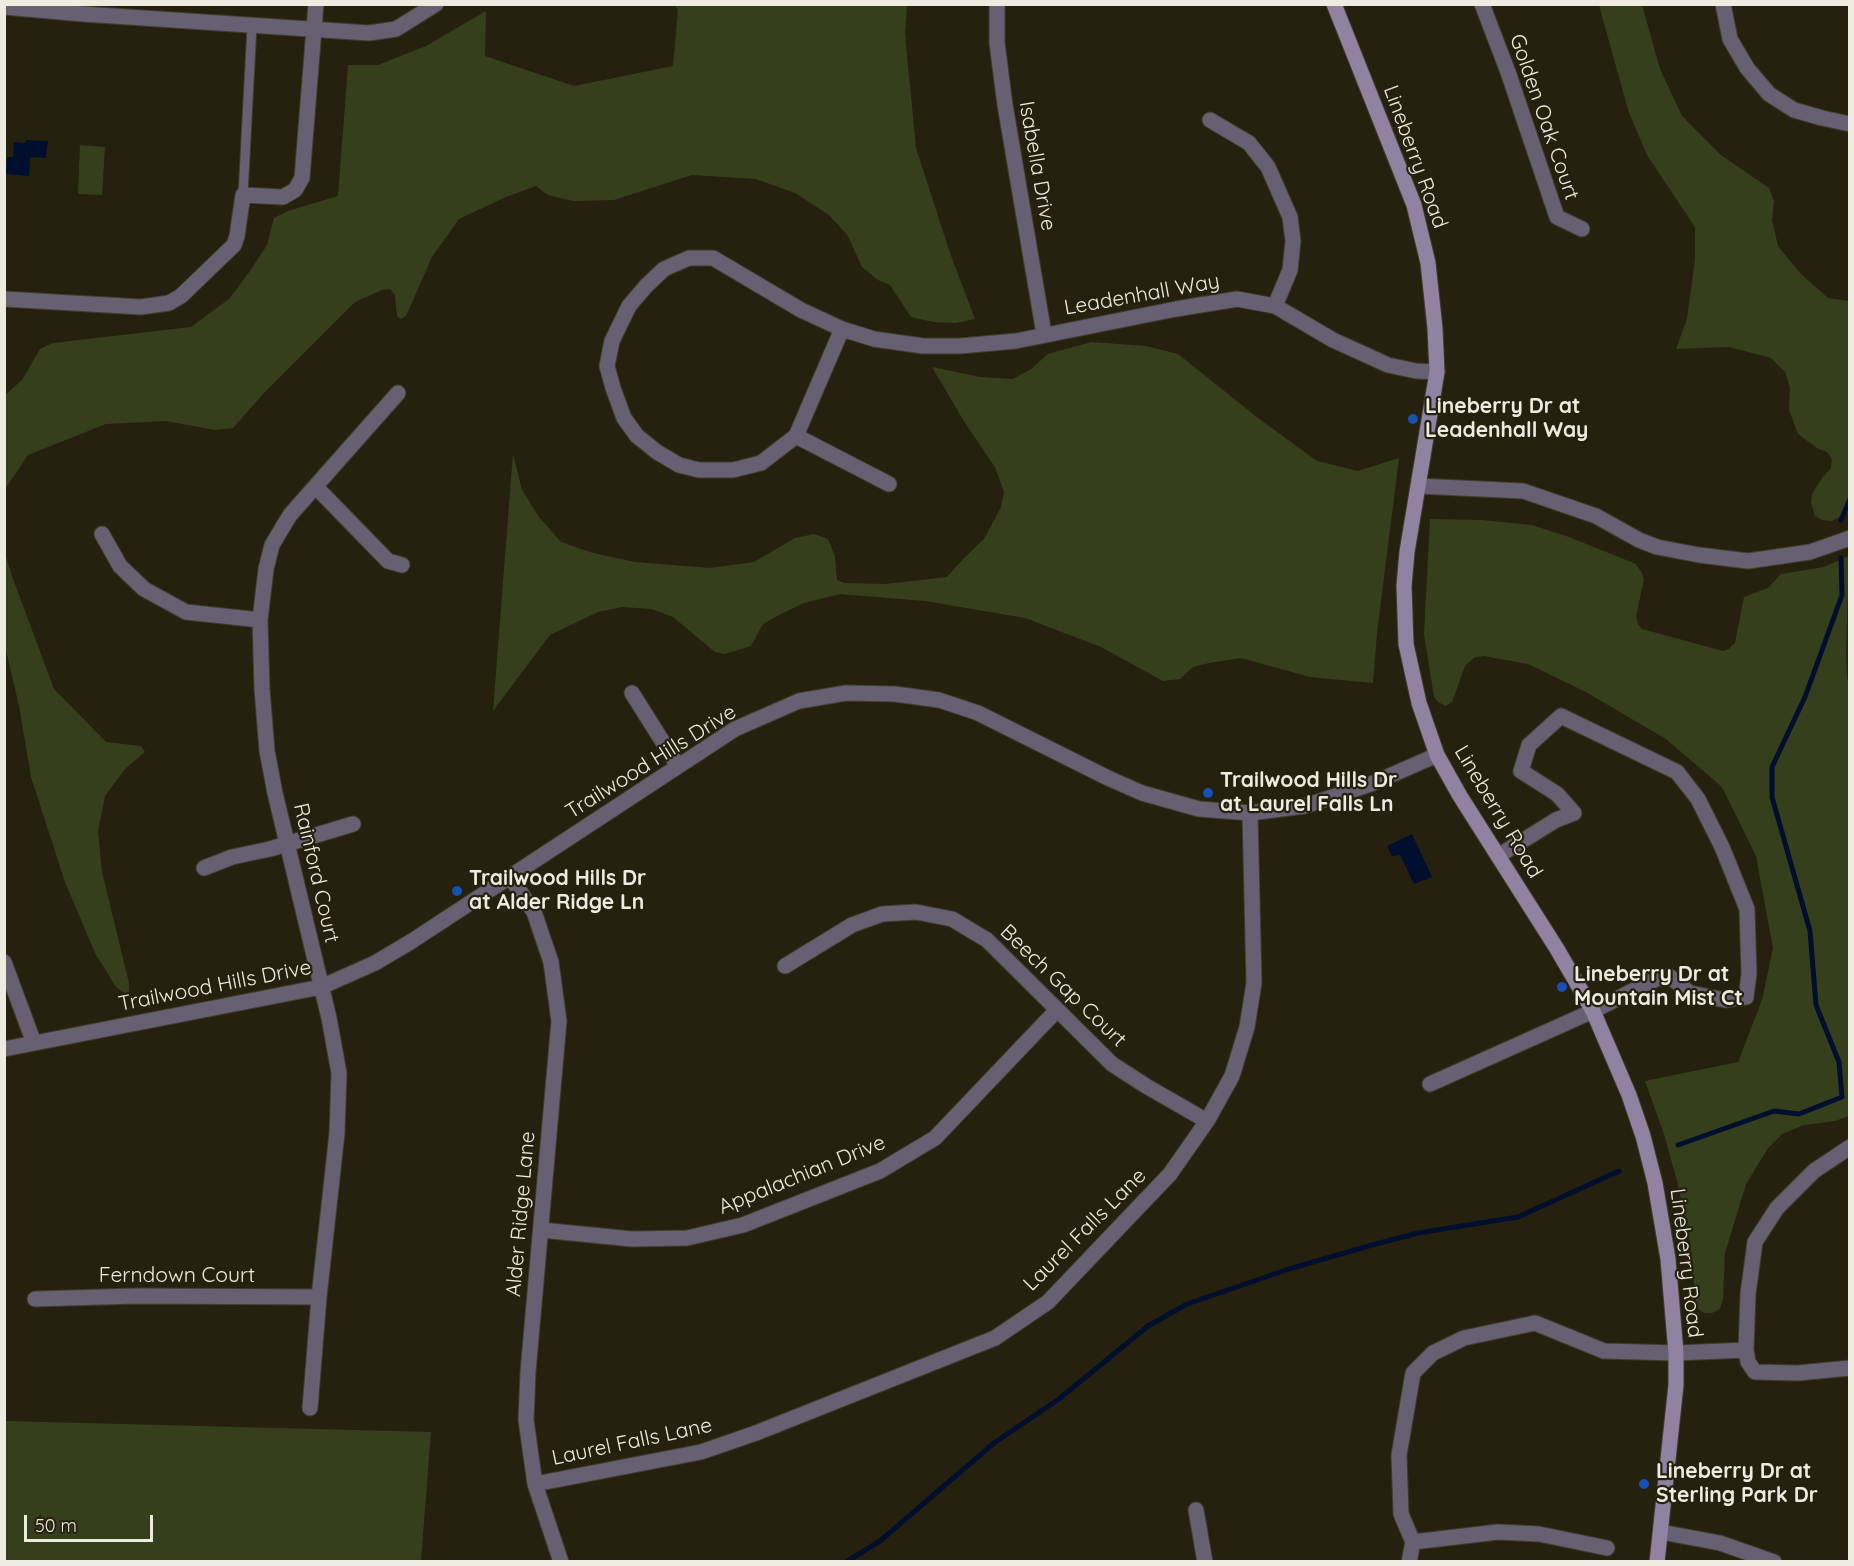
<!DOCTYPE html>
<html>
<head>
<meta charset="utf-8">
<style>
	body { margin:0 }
	#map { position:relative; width:1854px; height:1566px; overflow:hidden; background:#25210e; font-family:Quicksand,sans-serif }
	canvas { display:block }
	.frame { position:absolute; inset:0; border:6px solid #eeece1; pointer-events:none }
	.scale { position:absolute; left:24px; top:1515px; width:129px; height:27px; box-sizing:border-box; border:3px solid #eeece1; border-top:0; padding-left:8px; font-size:18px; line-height:21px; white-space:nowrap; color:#eeece1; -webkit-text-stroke:4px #25210e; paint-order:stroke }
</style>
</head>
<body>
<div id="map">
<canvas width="1854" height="1566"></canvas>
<div class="frame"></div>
<div class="scale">50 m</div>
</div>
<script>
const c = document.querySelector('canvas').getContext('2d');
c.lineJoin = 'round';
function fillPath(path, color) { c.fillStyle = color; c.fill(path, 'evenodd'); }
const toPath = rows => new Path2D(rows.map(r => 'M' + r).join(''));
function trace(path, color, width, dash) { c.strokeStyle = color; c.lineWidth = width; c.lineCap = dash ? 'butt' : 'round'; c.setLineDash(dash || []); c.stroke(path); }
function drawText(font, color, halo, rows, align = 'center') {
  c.font = font + ' Quicksand,sans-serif'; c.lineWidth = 4.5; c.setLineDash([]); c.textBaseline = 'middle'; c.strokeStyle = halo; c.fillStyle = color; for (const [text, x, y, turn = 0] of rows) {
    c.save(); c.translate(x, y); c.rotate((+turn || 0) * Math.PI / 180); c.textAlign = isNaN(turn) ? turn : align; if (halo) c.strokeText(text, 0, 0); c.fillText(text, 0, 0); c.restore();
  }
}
const green = toPath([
	[675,5,907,5,905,34,916,148,950,253,975,319,956,323,933,322,911,317,890,285,878,280,862,267,848,236,829,215,795,193,756,179,692,175,614,200,573,201,548,195,536,186,506,197,459,219,432,257,406,316,401,319,397,316,395,295,390,289,382,290,355,302,264,393,233,428,215,430,166,421,106,424,28,455,5,489,5,395,22,380,40,349,53,343,191,327,229,299,250,271,267,245,274,218,288,211,338,196,348,65,378,65,426,46,486,11,485,56,574,86,673,66,678,10],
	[1599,5,1642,5,1660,69,1682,116,1721,155,1769,188,1774,201,1772,220,1778,246,1801,274,1828,298,1849,301,1849,512,1832,521,1822,520,1815,516,1811,503,1812,494,1822,478,1831,468,1832,459,1827,452,1817,448,1798,434,1789,410,1790,388,1785,372,1771,358,1729,347,1676,349,1687,319,1695,259,1695,227,1647,155,1628,110],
	[80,145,105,147,102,195,78,194],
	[1091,342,1146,346,1178,354,1258,418,1317,461,1358,471,1399,458,1377,633,1373,683,1310,677,1241,658,1209,663,1193,667,1180,679,1163,681,1101,647,1025,618,925,601,840,594,804,603,781,614,763,624,751,646,725,654,715,652,673,617,652,609,622,607,598,612,550,635,493,711,513,454,522,490,539,517,561,542,593,553,635,562,710,568,754,562,795,538,814,534,828,539,835,557,837,580,844,583,885,584,947,577,964,558,984,539,1001,507,1004,492,995,467,965,423,932,367,980,377,1013,379,1031,369,1048,354],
	[1430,519,1482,520,1532,525,1569,537,1636,564,1642,573,1644,580,1636,616,1638,624,1642,629,1723,651,1729,649,1735,643,1744,597,1768,588,1781,574,1824,567,1849,556,1846,655,1847,679,1850,682,1849,1116,1835,1121,1804,1125,1782,1134,1768,1148,1746,1184,1725,1253,1723,1299,1720,1309,1712,1313,1704,1313,1696,1307,1691,1247,1677,1181,1664,1134,1645,1081,1738,1062,1762,1000,1773,948,1756,856,1722,787,1666,739,1584,691,1528,664,1484,656,1475,657,1465,666,1452,702,1446,706,1438,702,1434,697,1424,634],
	[4,550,12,576,54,689,106,742,141,746,145,752,125,769,105,796,98,831,102,872,129,983,129,991,126,994,116,987,95,953,65,882,31,777,19,706,5,646],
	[5,1421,431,1432,421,1561,5,1561]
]);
const water = toPath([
	[26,140,48,141,46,158,30,157,29,176,6,174,7,157,13,157,14,142,26,143],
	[1412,834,1432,877,1414,884,1400,855,1392,856,1387,846]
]);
const stream = toPath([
	[1841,520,1850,499],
	[1678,1145,1774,1111,1799,1114,1842,1097,1839,1062,1816,1005,1810,931,1772,797,1772,767,1805,697,1842,595,1841,558],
	[846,1562,880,1541,994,1443,1059,1399,1148,1326,1187,1304,1289,1269,1372,1245,1418,1233,1518,1217,1619,1171]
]);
const lane = toPath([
	[243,195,252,26]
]);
const street = toPath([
	[997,4,997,43,1005,105,1044,334],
	[1482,4,1508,72,1557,217,1582,229],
	[1723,4,1730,39,1747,68,1769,94,1794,110,1822,118,1850,124],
	[4,7,83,14,369,33,396,29,436,4],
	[1210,120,1249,143,1268,167,1290,217,1293,241,1290,270,1275,306],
	[4,299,141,307,169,303,181,296,234,245,237,236,243,195,283,197,295,190,302,178,316,4],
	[842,329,796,436,761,463,733,470,699,470,679,465,657,452,637,436,624,418,613,388,607,366,612,341,629,306,646,286,664,269,689,258,713,258,801,310,842,329,874,339,923,346,960,346,1016,341,1176,309,1237,299,1275,306,1333,340,1388,365,1416,371,1437,372],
	[796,436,889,484],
	[1418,486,1523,491,1596,516,1639,540,1657,547,1699,555,1748,561,1810,552,1850,538],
	[316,487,388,561,402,565],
	[102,534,120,566,144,589,186,612,260,620],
	[632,693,678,766],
	[204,868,232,857,270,849,353,824],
	[510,877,534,912,551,962,559,1021,528,1372,526,1420,535,1484,561,1562],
	[4,962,34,1043],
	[785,966,852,925,882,914,916,912,952,919,987,940,1112,1064,1146,1086,1207,1121],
	[4,1049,321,987,375,963,412,941,735,729,799,701,846,693,895,694,939,700,978,713,1108,778,1142,793,1199,809,1250,813,1305,806,1371,784,1437,755],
	[1430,1084,1593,1011,1656,979,1669,976,1690,993,1725,1000,1746,997,1749,974,1747,909,1722,847,1698,799,1677,772,1561,716,1529,745,1521,771,1557,794,1574,813,1556,820,1498,856],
	[1850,1147,1814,1171,1777,1208,1755,1242,1748,1294,1746,1350,1748,1362,1755,1372,1798,1373,1850,1368],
	[541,1230,632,1239,687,1238,743,1225,880,1171,935,1138,1056,1011],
	[35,1299,136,1296,319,1297],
	[310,1408,319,1297,337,1133,339,1073,329,1018,275,793,267,751,262,689,260,620,266,569,272,545,290,515,398,393],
	[535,1484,701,1452,756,1433,995,1338,1048,1302,1170,1174,1207,1121,1232,1076,1247,1027,1254,983,1250,813],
	[1196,1510,1205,1562],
	[1661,1532,1720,1543,1774,1562],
	[1413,1542,1498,1532,1539,1534,1607,1548],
	[1409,1562,1413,1542,1401,1514,1399,1455,1413,1373,1433,1353,1464,1338,1535,1323,1604,1351,1676,1353,1746,1350]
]);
const secondary = toPath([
	[1334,4,1414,205,1428,263,1435,328,1437,372,1407,552,1404,586,1406,644,1419,703,1437,755,1460,796,1557,949,1593,1011,1629,1095,1643,1136,1655,1183,1668,1259,1676,1353,1676,1385,1657,1562]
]);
const markers = [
	[1413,419,6,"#1a4fb4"],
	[1208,793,6,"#1a4fb4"],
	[457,891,6,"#1a4fb4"],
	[1562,987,6,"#1a4fb4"],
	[1644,1484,6,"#1a4fb4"]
];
const streetNames = [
	["Golden Oak Court",1544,117,71],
	["Lineberry Road",1415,157,70],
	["Isabella Drive",1037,166,80],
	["Leadenhall Way",1142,295,-10],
	["Trailwood Hills Drive",651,762,-32],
	["Lineberry Road",1498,812,59],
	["Rainford Court",316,873,77],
	["Trailwood Hills Drive",215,986,-11],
	["Beech Gap Court",1063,986,44],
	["Appalachian Drive",802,1175,-22],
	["Alder Ridge Lane",521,1214,-85],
	["Laurel Falls Lane",1085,1230,-45],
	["Lineberry Road",1686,1263,83],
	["Ferndown Court",177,1276],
	["Laurel Falls Lane",632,1442,-12]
];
const poiNames = [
	["Lineberry Dr at",1425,407],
	["Leadenhall Way",1425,431],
	["Trailwood Hills Dr",1220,781],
	["at Laurel Falls Ln",1220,805],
	["Trailwood Hills Dr",469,879],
	["at Alder Ridge Ln",469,903],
	["Lineberry Dr at",1574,975],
	["Mountain Mist Ct",1574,999],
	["Lineberry Dr at",1656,1472],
	["Sterling Park Dr",1656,1496]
];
fillPath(green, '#363f1c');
fillPath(water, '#000f2e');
trace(stream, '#000f2e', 5);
trace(lane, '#413d2c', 11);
trace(street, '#413d2c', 17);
trace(secondary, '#413d2c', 17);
trace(lane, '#675f72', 9);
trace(street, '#675f72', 15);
trace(secondary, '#9082a0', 15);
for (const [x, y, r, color] of markers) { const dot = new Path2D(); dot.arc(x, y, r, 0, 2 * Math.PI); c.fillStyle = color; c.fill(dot); trace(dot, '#25210e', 2); }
drawText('21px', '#eeece1', '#25210e', streetNames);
drawText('bold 21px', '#eeece1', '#25210e', poiNames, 'left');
</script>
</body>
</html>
